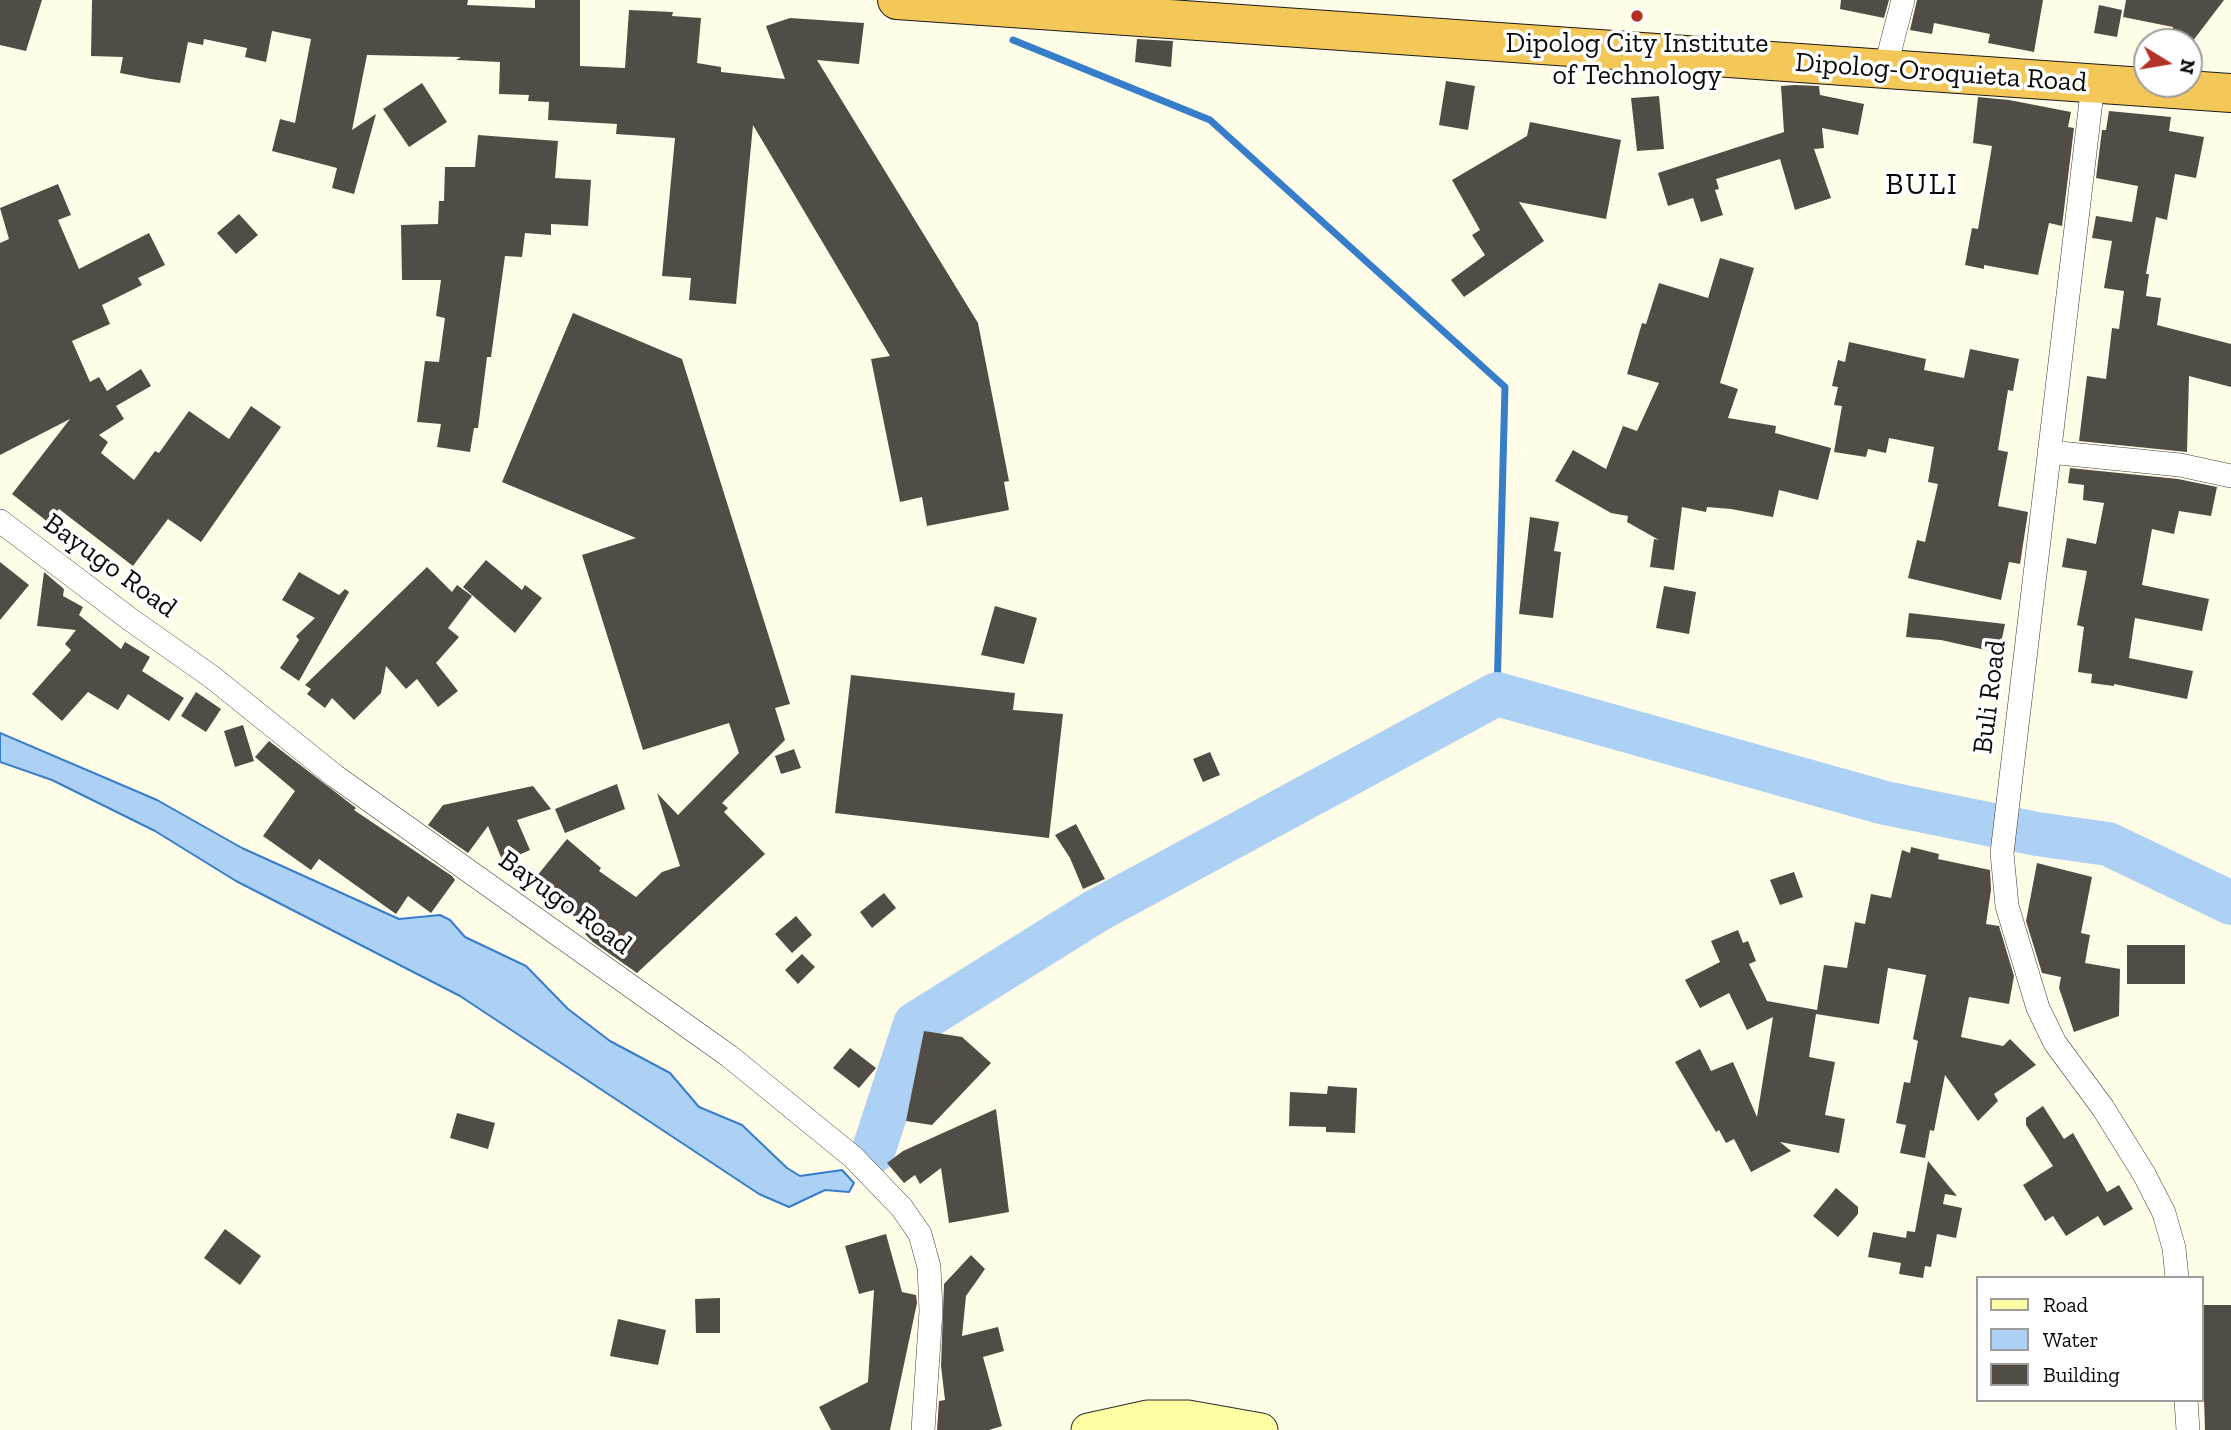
<!DOCTYPE html>
<html>
<head>
<meta charset="utf-8">
<style>
	body { margin:0 }
	#map { position:relative; width:2231px; height:1430px; overflow:hidden; background:#fffde7; font-family:"Zilla Slab",serif }
	canvas { display:block }
	.legend { position:absolute; left:1976px; top:1276px; width:228px; height:126px; box-sizing:border-box; background:#fff; border:2px solid #9d9d9d; margin:0; padding:9px 12px; list-style:none; font-size:21px; color:#0a0a0a }
	.legend li { display:flex; align-items:center; gap:14px; height:35px }
	.legend b { width:35px; border:2px solid #9d9d9d }
	.north { position:absolute; left:2133px; top:28px; width:70px; height:70px; box-sizing:border-box; background:#fff; border:2px solid #9d9d9d; border-radius:50%; rotate:101deg; font-size:19px; font-weight:700; line-height:28px; text-align:center; color:#0a0a0a }
	.north::after { content:''; display:block; margin:auto; width:24px; height:32px; background:#b53126; clip-path:polygon(50% 0,100% 100%,50% 72%,0 100%) }
</style>
</head>
<body>
<div id="map">
<canvas width="2231" height="1430"></canvas>
<ul class="legend">
<li><b style="height:9px;background:#fdfda3"></b>Road</li>
<li><b style="height:19px;background:#add1f4"></b>Water</li>
<li><b style="height:19px;background:#524c46"></b>Building</li>
</ul>
<div class="north">N</div>
</div>
<script>
const c = document.querySelector('canvas').getContext('2d');
c.lineJoin = 'round';
function fillPath(path, color) { c.fillStyle = color; c.fill(path, 'evenodd'); }
const toPath = rows => new Path2D(rows.map(r => 'M' + r).join(''));
function trace(path, color, width, dash) { c.strokeStyle = color; c.lineWidth = width; c.lineCap = dash ? 'butt' : 'round'; c.setLineDash(dash || []); c.stroke(path); }
function drawText(font, color, halo, rows, align = 'center') {
  c.font = font + ' "Zilla Slab",serif'; c.lineWidth = 7; c.setLineDash([]); c.textBaseline = 'middle'; c.strokeStyle = halo; c.fillStyle = color; for (const [text, x, y, turn = 0] of rows) {
    c.save(); c.translate(x, y); c.rotate((+turn || 0) * Math.PI / 180); c.textAlign = isNaN(turn) ? turn : align; if (halo) c.strokeText(text, 0, 0); c.fillText(text, 0, 0); c.restore();
  }
}
const water = toPath([
	[0,733,157,800,242,848,399,919,440,915,450,920,465,937,526,966,568,1009,610,1041,670,1073,699,1107,742,1125,787,1168,800,1176,842,1170,854,1183,849,1192,825,1190,789,1207,759,1194,460,996,236,881,155,831,52,780,0,762,0,733]
]);
const stream = toPath([
	[1013,40,1210,120,1505,387,1497,694]
]);
const river = toPath([
	[873,1152,915,1024,1096,911,1497,694,1885,803,2037,834,2108,844,2231,903]
]);
const building = toPath([
	[0,0,42,0,26,51,0,45],
	[92,0,468,0,467,5,535,8,535,0,580,0,580,66,625,68,629,10,673,12,672,16,701,18,697,63,721,67,721,72,785,79,766,26,790,18,864,23,859,64,817,60,978,323,1009,481,1004,482,1009,510,927,526,922,497,900,502,871,359,890,356,753,125,736,304,689,300,691,278,662,276,675,138,616,134,617,124,548,120,549,102,528,101,529,95,499,94,500,62,456,60,461,57,367,55,352,130,376,114,354,194,332,188,337,168,272,151,280,119,295,123,311,39,272,31,266,62,245,57,247,48,204,39,203,45,188,42,180,83,151,79,120,73,123,57,91,56],
	[1841,0,1889,0,1884,18,1840,9],
	[1917,0,2043,0,2034,52,1988,43,1990,34,1934,23,1932,34,1910,30],
	[2126,0,2224,0,2192,42,2171,42,2173,27,2123,17],
	[2099,5,2122,10,2117,37,2094,33],
	[1137,39,1173,41,1171,67,1135,62],
	[1446,81,1475,86,1468,130,1439,125],
	[422,83,447,122,409,147,383,109],
	[1795,85,1819,86,1820,95,1864,104,1858,135,1822,128,1824,148,1814,149,1831,198,1795,210,1780,159,1716,179,1719,189,1715,190,1723,215,1701,222,1693,198,1668,206,1658,173,1784,132,1781,86],
	[1659,96,1664,149,1637,151,1631,98],
	[1978,97,2009,100,2071,112,2068,127,2074,128,2062,226,2049,223,2038,275,1984,265,1984,269,1965,265,1972,228,1978,229,1992,146,1973,143],
	[2109,111,2171,117,2169,131,2204,137,2196,178,2175,174,2167,220,2156,217,2146,274,2149,274,2146,296,2161,298,2157,325,2231,344,2231,387,2189,376,2187,452,2079,441,2087,376,2106,379,2112,328,2119,329,2124,291,2104,288,2112,241,2092,238,2096,216,2132,222,2138,186,2096,178,2102,130,2106,130],
	[1530,122,1621,140,1606,219,1519,202,1544,241,1464,297,1451,280,1485,255,1472,235,1480,230,1452,180,1527,136],
	[478,135,558,141,555,178,591,180,588,226,551,224,551,235,525,233,522,257,505,256,491,357,487,357,478,428,474,428,470,452,437,447,441,424,417,422,425,361,439,362,445,318,436,316,441,280,402,280,401,225,438,224,439,201,444,201,445,167,475,167],
	[58,184,71,215,58,220,79,269,149,233,165,265,138,278,142,285,102,305,110,324,72,341,90,382,99,377,107,391,141,369,151,386,116,406,124,419,99,435,108,442,101,453,134,480,155,451,159,453,189,411,229,439,251,406,281,427,201,542,168,519,133,566,59,509,48,522,12,494,70,419,0,455,0,243,9,239,0,208],
	[239,214,258,235,236,254,217,233],
	[1720,258,1754,268,1720,383,1738,389,1728,418,1776,426,1775,433,1831,448,1818,500,1779,490,1773,517,1731,509,1707,507,1706,512,1682,507,1674,570,1650,567,1654,539,1659,540,1627,522,1628,516,1611,513,1555,481,1573,450,1606,469,1623,426,1637,431,1659,383,1627,374,1642,323,1646,324,1659,283,1708,298],
	[573,313,682,359,790,704,775,708,785,740,722,803,728,808,724,812,765,854,637,973,593,942,585,934,590,929,532,882,567,839,601,868,599,871,636,897,662,872,680,866,657,793,678,815,739,753,729,723,643,750,582,555,636,538,502,482],
	[1849,342,1926,359,1924,370,1964,378,1970,349,2019,359,2013,391,2008,390,1998,450,2008,452,1998,506,2028,512,2020,564,2009,562,2001,600,1908,578,1917,540,1925,542,1938,484,1928,482,1934,447,1889,438,1886,453,1868,449,1866,457,1834,452,1842,406,1834,405,1838,387,1832,386,1838,360,1845,362],
	[2070,468,2178,479,2217,487,2211,516,2179,511,2174,534,2152,529,2142,585,2209,599,2202,631,2135,618,2129,658,2193,671,2187,699,2114,684,2114,686,2091,683,2092,674,2078,672,2084,627,2077,625,2087,571,2062,567,2067,538,2096,544,2104,503,2083,500,2084,485,2068,483],
	[1530,517,1559,522,1554,551,1561,552,1553,618,1519,614],
	[486,560,522,590,525,585,542,598,515,633,463,587],
	[0,562,29,585,0,620],
	[427,567,452,592,457,585,472,596,448,628,459,637,436,663,458,691,438,707,417,679,406,689,386,666,381,693,354,720,332,698,325,708,307,694,311,689,305,685],
	[44,572,64,589,63,596,83,607,79,615,121,649,125,642,150,657,142,671,184,698,169,721,128,694,118,710,88,692,62,721,32,694,71,650,65,644,76,630,37,626],
	[299,572,339,595,345,589,349,592,299,681,280,668,299,640,296,636,315,618,282,600],
	[1664,586,1696,592,1689,634,1656,628],
	[995,606,1037,618,1024,664,981,655],
	[1909,613,2005,624,1999,653,1941,640,1906,637],
	[851,675,1015,693,1013,710,1063,714,1049,838,835,813],
	[196,692,221,709,206,732,181,716],
	[243,725,254,761,235,767,224,731],
	[269,741,356,808,354,810,452,876,455,880,431,913,408,896,396,914,319,859,311,870,263,836,295,791,255,757],
	[794,749,801,768,781,774,775,756],
	[1210,752,1220,775,1203,782,1193,759],
	[617,784,625,809,565,833,555,809],
	[533,786,551,809,517,820,530,850,503,862,488,826,468,853,428,825,443,805],
	[1076,824,1105,879,1083,889,1070,858,1055,835],
	[1911,847,1939,854,1938,859,1990,870,1991,890,1986,924,1999,926,2014,976,2009,1004,1969,997,1961,1037,2003,1046,2010,1039,2036,1065,1994,1094,1998,1101,1978,1121,1945,1075,1934,1131,1930,1130,1925,1158,1900,1153,1906,1125,1896,1123,1904,1082,1910,1083,1918,1041,1913,1039,1926,975,1888,968,1879,1024,1816,1014,1809,1057,1835,1062,1825,1115,1845,1119,1839,1153,1780,1142,1791,1151,1751,1172,1734,1139,1726,1143,1719,1130,1716,1132,1675,1062,1700,1049,1711,1071,1733,1062,1757,1117,1773,1017,1747,1030,1729,993,1700,1008,1685,980,1720,962,1711,941,1738,930,1743,943,1748,941,1756,961,1749,964,1767,1001,1817,1010,1824,965,1847,968,1855,922,1865,924,1871,894,1891,898,1902,850,1910,853],
	[2037,863,2092,877,2081,933,2090,935,2085,963,2120,969,2119,1016,2074,1032,2059,988,2061,977,2042,973,2026,921],
	[1794,872,1803,897,1780,905,1770,880],
	[884,893,896,908,872,928,860,912],
	[796,916,812,935,792,953,775,934],
	[2127,945,2185,945,2185,984,2127,984],
	[802,954,815,967,798,984,785,970],
	[924,1031,962,1037,991,1063,932,1125,906,1121],
	[850,1048,876,1068,859,1088,833,1068],
	[1328,1086,1357,1088,1355,1133,1326,1132,1326,1127,1289,1126,1290,1092,1327,1094],
	[2043,1106,2064,1139,2073,1133,2107,1192,2119,1185,2133,1209,2104,1226,2098,1216,2066,1236,2053,1216,2045,1221,2023,1185,2053,1166,2026,1125,2026,1118],
	[996,1109,1009,1212,949,1223,941,1168,920,1184,915,1175,904,1183,887,1163,903,1151],
	[457,1113,495,1123,488,1149,450,1138],
	[1928,1161,1957,1196,1945,1194,1943,1204,1962,1208,1956,1238,1937,1234,1931,1267,1925,1266,1923,1278,1899,1274,1901,1263,1868,1257,1873,1232,1906,1238,1907,1231,1915,1232],
	[1836,1188,1858,1207,1858,1214,1838,1237,1813,1216],
	[225,1229,261,1256,240,1285,204,1258],
	[886,1234,902,1292,916,1295,917,1303,890,1430,831,1430,819,1407,868,1382,874,1290,859,1294,845,1246],
	[971,1255,985,1269,966,1296,962,1336,998,1327,1004,1351,983,1357,1002,1426,989,1430,937,1430,939,1401,945,1400,941,1366,944,1284],
	[720,1298,720,1333,696,1333,695,1299],
	[2201,1305,2231,1305,2231,1430,2205,1430],
	[618,1319,666,1330,658,1365,610,1356]
]);
const minor = toPath([
	[1885,69,1903,0],
	[2093,84,2002,853,2007,906,2038,1008,2055,1043,2103,1108,2144,1174,2164,1213,2174,1248,2177,1278],
	[2049,452,2180,465,2231,476],
	[0,521,131,620,212,677,335,776,729,1056,853,1157,902,1208,920,1234,929,1267,931,1311,923,1430],
	[2186,1400,2188,1430]
]);
const secondary = toPath([
	[1088,1430,1147,1417,1188,1417,1261,1430]
]);
const trunk = toPath([
	[897,0,2231,93]
]);
const markers = [
	[1637,16,7,"#b53126"]
];
const poiNames = [
	["Dipolog City Institute",1637,44],
	["of Technology",1637,76]
];
const streetNames = [
	["Dipolog-Oroquieta Road",1941,73,4],
	["Bayugo Road",110,566,36],
	["Buli Road",1990,697,-83],
	["Bayugo Road",565,903,36]
];
const neighbourhoodNames = [
	["BULI",1922,185]
];
fillPath(water, '#add1f4');
trace(water, '#367dca', 2);
trace(stream, '#367dca', 7);
trace(river, '#add1f4', 44);
fillPath(building, '#524c46');
trace(minor, '#3d3d3d', 24);
trace(secondary, '#2c2c2c', 35);
trace(trunk, '#1b1b1b', 40);
trace(minor, '#fff', 23);
trace(secondary, '#fdfda3', 33);
trace(trunk, '#f4c858', 38);
for (const [x, y, r, color] of markers) { const dot = new Path2D(); dot.arc(x, y, r, 0, 2 * Math.PI); c.fillStyle = color; c.fill(dot); trace(dot, '#fff', 2.5); }
drawText('28px', '#0a0a0a', '#fff', poiNames);
drawText('28px', '#0a0a0a', '#fff', streetNames);
c.letterSpacing = '2px';
drawText('30px', '#0a0a0a', '#fff', neighbourhoodNames);
c.letterSpacing = '0px';
</script>
</body>
</html>
